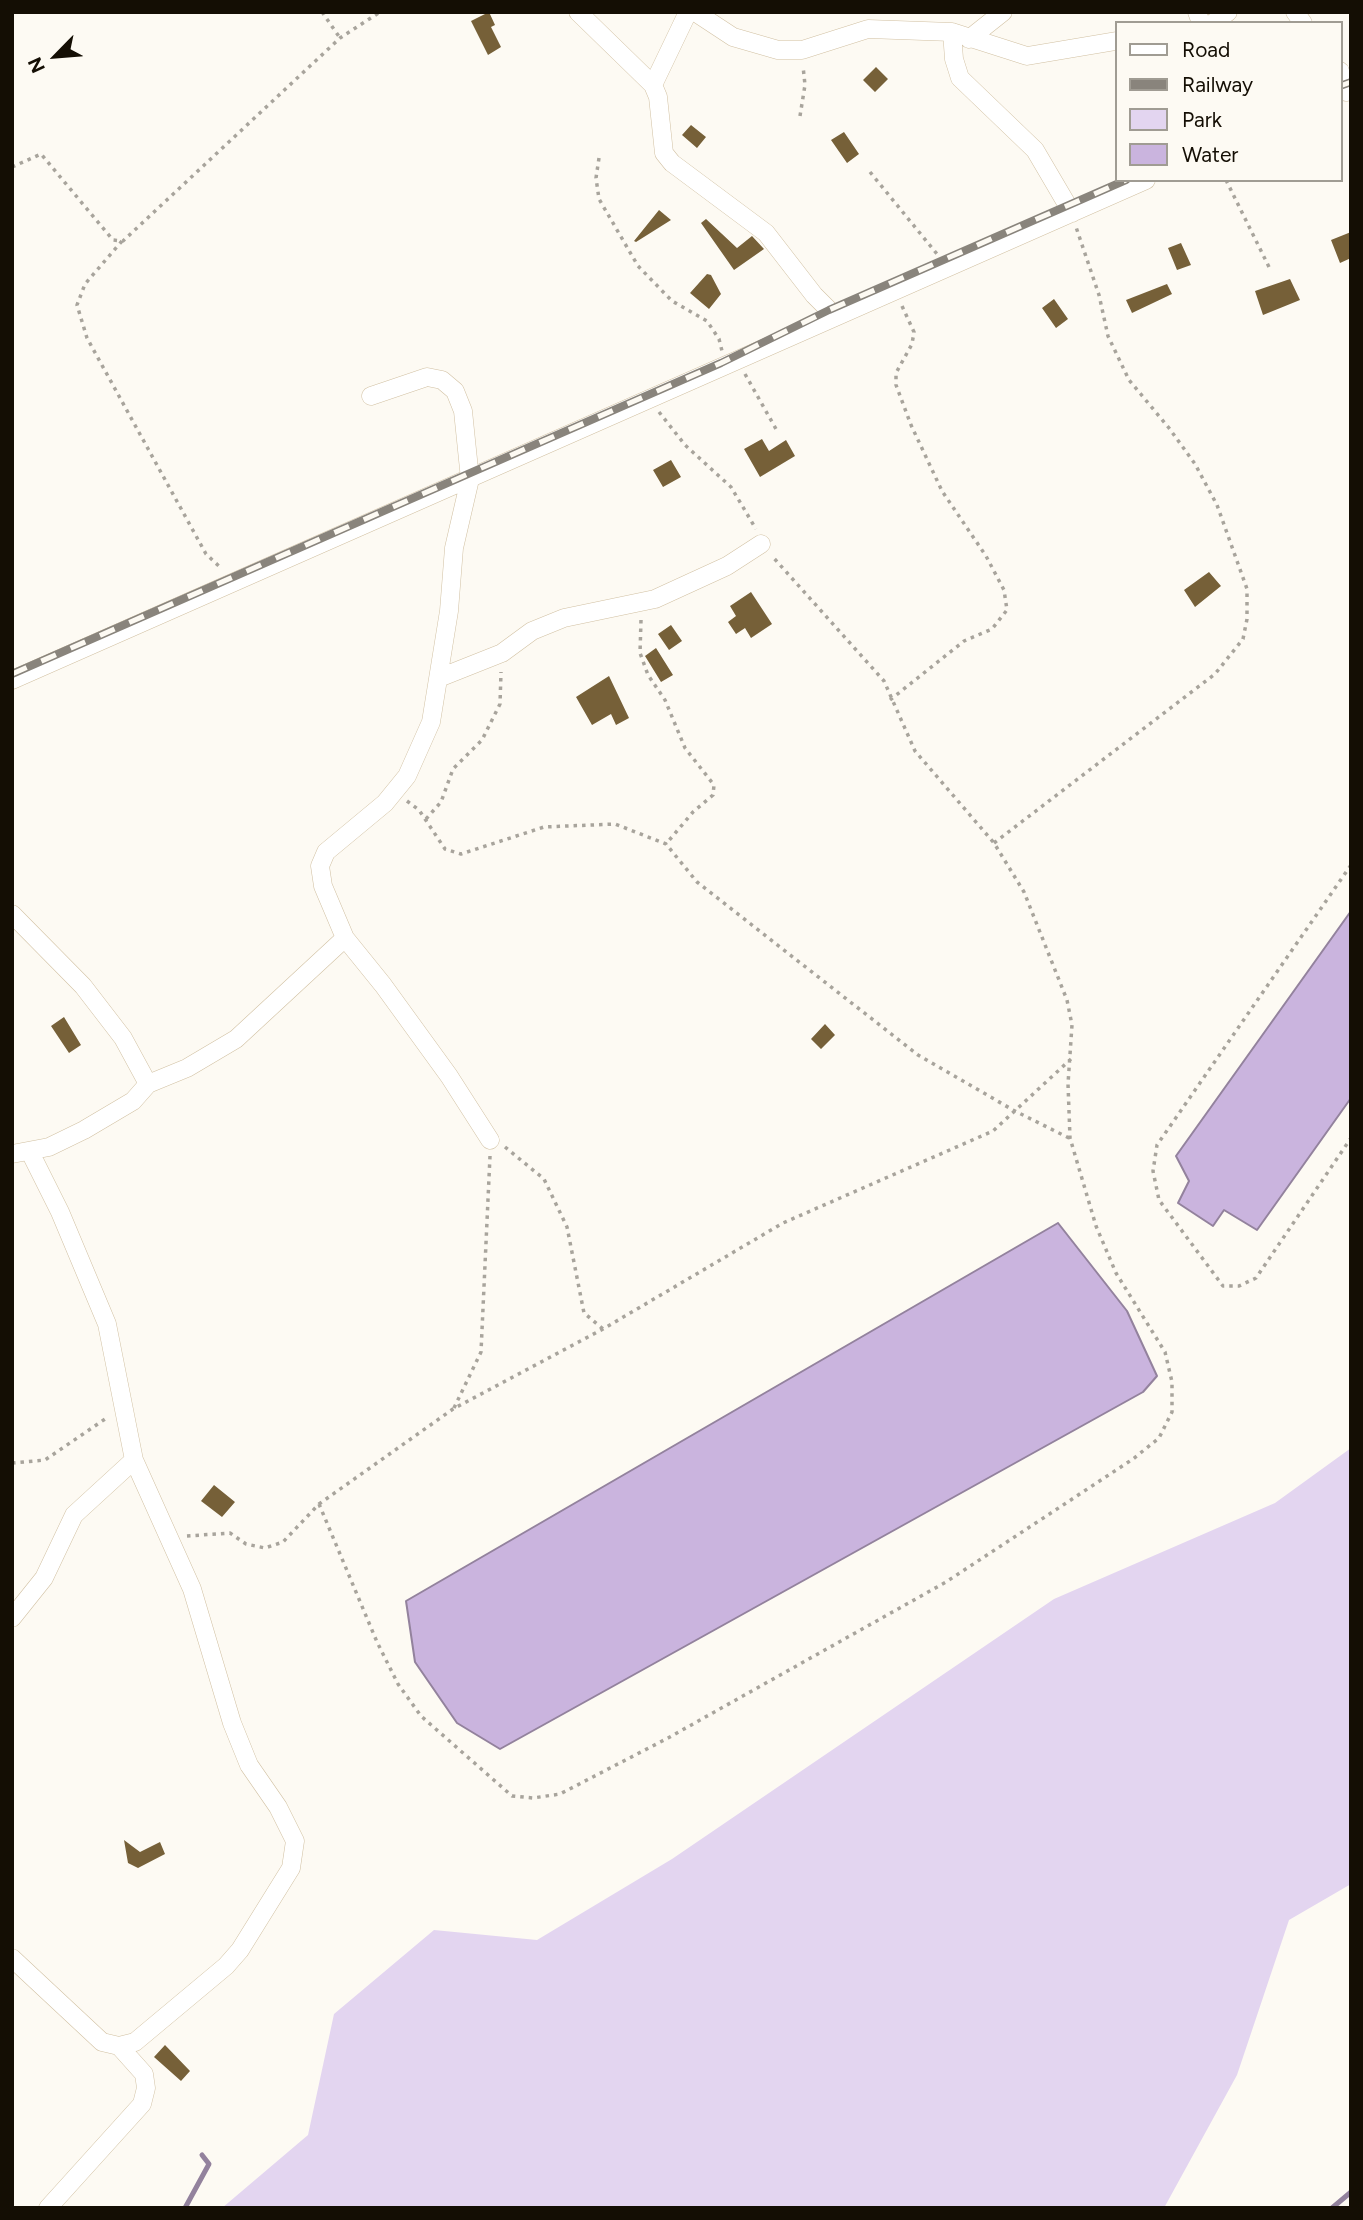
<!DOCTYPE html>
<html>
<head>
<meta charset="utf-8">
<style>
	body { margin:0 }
	#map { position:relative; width:1363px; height:2220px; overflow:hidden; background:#fdfaf3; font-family:Figtree,sans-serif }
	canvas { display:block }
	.frame { position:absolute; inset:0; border:14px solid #140e04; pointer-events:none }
	.legend { position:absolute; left:1115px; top:21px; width:228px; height:161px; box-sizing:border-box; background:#fdfaf3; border:2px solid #a09c93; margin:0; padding:9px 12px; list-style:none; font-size:21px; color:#140e04 }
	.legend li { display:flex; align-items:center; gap:14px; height:35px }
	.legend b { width:35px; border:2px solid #a09c93 }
	.north { position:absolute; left:21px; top:21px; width:70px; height:70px; -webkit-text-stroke:5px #fdfaf3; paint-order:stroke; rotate:245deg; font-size:19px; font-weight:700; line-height:28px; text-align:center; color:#140e04 }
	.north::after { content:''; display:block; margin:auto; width:24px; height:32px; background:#140e04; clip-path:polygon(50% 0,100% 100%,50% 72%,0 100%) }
</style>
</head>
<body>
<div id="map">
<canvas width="1363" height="2220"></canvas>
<div class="frame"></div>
<ul class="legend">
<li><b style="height:9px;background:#fff"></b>Road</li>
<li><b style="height:9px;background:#89847c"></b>Railway</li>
<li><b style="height:19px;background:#e3d5f0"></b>Park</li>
<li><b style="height:19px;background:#cab4de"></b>Water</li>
</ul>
<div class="north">N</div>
</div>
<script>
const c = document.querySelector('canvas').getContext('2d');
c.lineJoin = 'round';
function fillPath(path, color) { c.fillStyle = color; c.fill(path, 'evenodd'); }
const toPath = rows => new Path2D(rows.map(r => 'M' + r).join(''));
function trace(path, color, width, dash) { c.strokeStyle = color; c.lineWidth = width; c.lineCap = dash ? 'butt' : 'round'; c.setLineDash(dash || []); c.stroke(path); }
const green = toPath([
	[1351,1448,1351,1884,1289,1920,1237,2075,1164,2208,222,2208,308,2135,334,2014,434,1930,537,1940,672,1859,1054,1599,1275,1503]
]);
const water = toPath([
	[1351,911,1351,1098,1257,1230,1224,1210,1213,1226,1178,1203,1189,1181,1176,1156,1351,911],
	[1058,1223,1127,1311,1157,1376,1143,1392,500,1749,457,1723,415,1662,406,1601,1058,1223]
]);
const stream = toPath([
	[185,2208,209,2164,202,2155],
	[1332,2208,1351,2192]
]);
const building = toPath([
	[489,12,495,25,491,27,501,47,488,55,471,21],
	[876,67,888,79,875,92,863,80],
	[691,125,706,137,697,148,682,135],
	[844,132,859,154,847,163,831,140],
	[659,210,671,220,636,242,634,241],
	[706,219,737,248,752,236,764,249,734,270,701,223],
	[1351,232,1351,258,1340,263,1331,240],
	[1181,243,1191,265,1177,270,1168,248],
	[707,274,711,275,721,294,709,309,690,293],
	[1290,279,1300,300,1263,315,1255,291],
	[1167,284,1172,294,1132,313,1126,300],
	[1054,299,1068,319,1056,328,1042,308],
	[762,439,769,451,786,440,795,456,760,477,744,449],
	[671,460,681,477,663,487,653,470],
	[1209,572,1221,586,1195,607,1184,590],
	[751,592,772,624,751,638,745,628,736,634,728,622,736,616,730,606],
	[671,625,682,641,669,650,658,634],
	[656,648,673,675,661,682,645,656],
	[609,676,629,718,616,725,611,714,592,725,576,697],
	[64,1017,81,1045,69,1053,51,1026],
	[825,1024,835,1035,821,1049,811,1039],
	[214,1485,235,1502,222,1517,201,1501],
	[124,1840,140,1852,160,1842,165,1854,138,1868,128,1863],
	[165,2045,190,2071,181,2081,154,2057]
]);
const path = toPath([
	[322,12,340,38],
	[800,116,805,85,803,66],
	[599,158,596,178,599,199,638,266,672,301,707,321,719,339,722,351],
	[12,167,41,154,113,240,123,241,340,38,380,12],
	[870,172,937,254],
	[1226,180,1269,267],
	[122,241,85,284,77,305,87,338,206,554,221,568],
	[745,374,776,429],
	[659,412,685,445,731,487,756,529],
	[641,620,640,653,648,675,665,700,685,748,714,785,713,795,693,812,666,844],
	[890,700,964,641,992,629,1007,610,1004,590,986,556,942,491,911,425,896,385,896,373,912,344,914,332,902,306],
	[407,801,419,810,445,849,461,854,544,827,615,824,666,844,697,882,918,1055,1013,1110,1069,1138],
	[426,819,441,802,453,769,482,740,500,704,501,672],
	[994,843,1215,674,1243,639,1247,619,1247,589,1217,505,1195,464,1169,428,1129,380,1108,336,1099,295,1076,227],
	[1351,865,1157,1145,1153,1171,1159,1200,1223,1286,1239,1286,1256,1278,1351,1138],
	[505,1147,544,1179,567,1227,584,1313,603,1329],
	[454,1408,481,1352,490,1156],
	[12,1463,45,1460,108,1417],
	[319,1504,377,1642,398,1684,421,1716,512,1796,533,1798,560,1794,668,1738,946,1582,1133,1459,1159,1438,1172,1412,1172,1382,1165,1352,1116,1273,1096,1226,1070,1138,1068,1084,1072,1025,1067,1000,1024,892,994,843,915,751,884,681,772,556],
	[187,1536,230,1533,246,1544,265,1548,283,1542,319,1504,453,1409,603,1329,783,1223,993,1131,1071,1059]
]);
const street = toPath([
	[578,12,653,85,658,97,664,153,672,163,766,233,814,295,829,310,831,318],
	[695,12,733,37,778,50,802,50,868,29,952,32,1027,56,1116,41],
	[1197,12,1201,23],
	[1295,12,1303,23],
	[1213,23,1228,12],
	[952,32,954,59,960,78,1035,150,1072,213],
	[969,39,1003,12],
	[1340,71,1346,92],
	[653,85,688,12],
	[371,396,427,377,442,380,455,391,463,411,470,479,454,548,449,611,431,722,407,776,385,803,326,852,320,866,323,886,345,938,383,985,449,1076,490,1140],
	[439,678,502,653,532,631,564,618,655,599,727,566,761,544],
	[12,680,1146,180],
	[12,914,83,986,123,1038,148,1084,133,1101,84,1130,49,1147,12,1154],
	[148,1084,187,1068,236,1039,345,938],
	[12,1618,44,1578,74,1515,134,1460],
	[12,1958,102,2042,119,2046,135,2042,226,1966,240,1950,291,1868,295,1841,278,1807,249,1765,232,1723,192,1589,134,1460,107,1324,60,1212,30,1152],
	[48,2208,142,2104,146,2088,144,2074,119,2046]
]);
const rail = toPath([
	[1340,86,1351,82],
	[12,674,721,363,829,310,1126,180]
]);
fillPath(green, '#e3d5f0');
fillPath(water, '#cab4de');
trace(water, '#93829d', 2);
trace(stream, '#93829d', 5);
fillPath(building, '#766038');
trace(street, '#d1c0a2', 19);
trace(path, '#a8a49c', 3.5, [3.5, 5]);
trace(street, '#fff', 18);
trace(rail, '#89847c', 8);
trace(rail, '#fdfaf3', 5, [16]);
</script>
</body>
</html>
